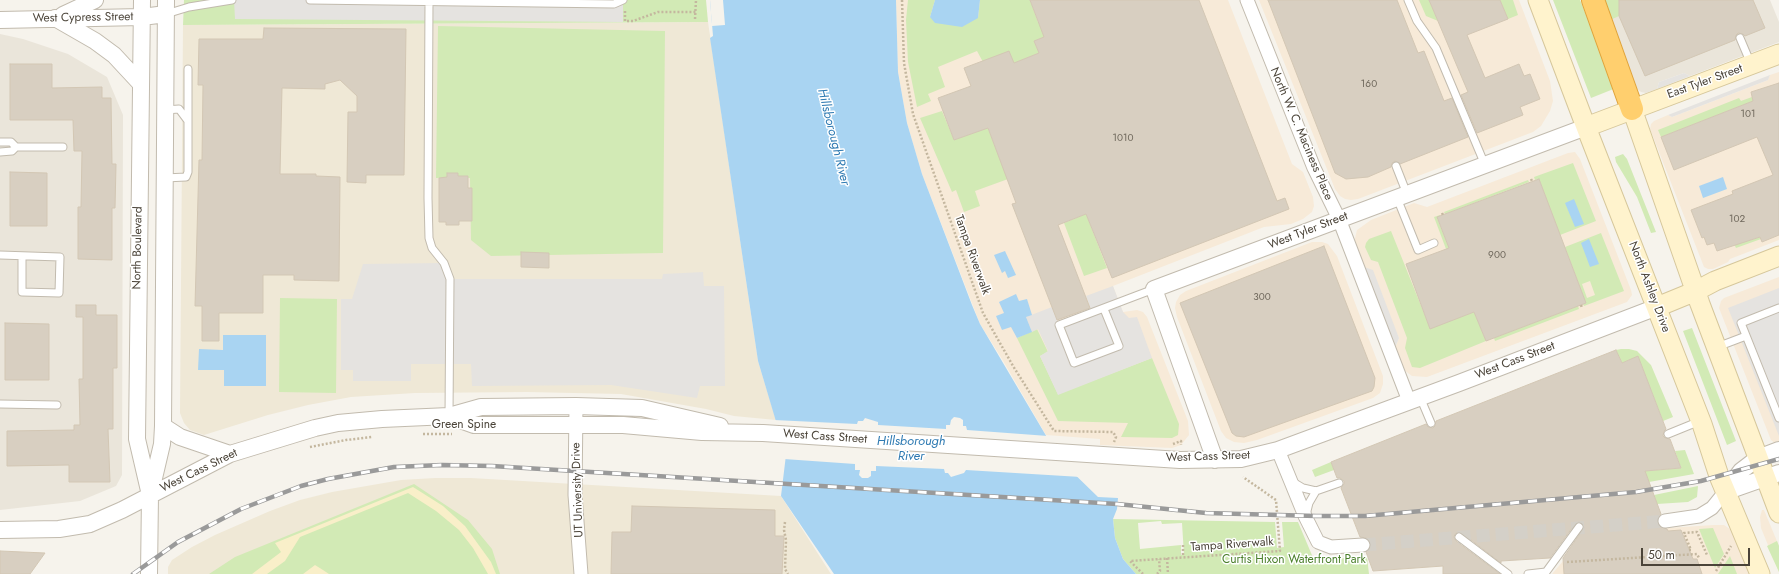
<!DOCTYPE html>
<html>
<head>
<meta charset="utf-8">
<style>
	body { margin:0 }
	#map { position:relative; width:1779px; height:574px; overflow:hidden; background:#f6f3ec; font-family:Jost,sans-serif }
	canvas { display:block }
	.scale { position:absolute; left:1641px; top:548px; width:109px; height:18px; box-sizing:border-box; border:2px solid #4b4439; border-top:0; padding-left:5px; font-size:12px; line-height:14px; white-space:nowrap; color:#4b4439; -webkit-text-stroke:3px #fff; paint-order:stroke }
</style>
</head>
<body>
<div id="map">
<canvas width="1779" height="574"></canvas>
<div class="scale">50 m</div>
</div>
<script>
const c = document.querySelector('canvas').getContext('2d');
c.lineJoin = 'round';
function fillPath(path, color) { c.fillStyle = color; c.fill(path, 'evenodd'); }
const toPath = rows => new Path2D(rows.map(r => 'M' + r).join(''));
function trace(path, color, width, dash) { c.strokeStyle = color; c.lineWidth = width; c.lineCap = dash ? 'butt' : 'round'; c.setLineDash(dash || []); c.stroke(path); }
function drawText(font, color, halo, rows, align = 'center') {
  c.font = font + ' Jost,sans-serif'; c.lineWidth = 3; c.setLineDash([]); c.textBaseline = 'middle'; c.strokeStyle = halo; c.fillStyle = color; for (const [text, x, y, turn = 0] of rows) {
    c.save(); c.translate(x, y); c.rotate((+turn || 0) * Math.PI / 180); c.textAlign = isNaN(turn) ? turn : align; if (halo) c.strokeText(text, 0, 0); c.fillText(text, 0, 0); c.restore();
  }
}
const residential = toPath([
	[1601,0,1770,0,1779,22,1779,42,1690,76,1684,73,1659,82,1657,89,1646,93,1641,92,1636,88],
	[0,34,23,39,68,54,107,77,123,115,122,475,116,486,80,501,0,510]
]);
const commercial = toPath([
	[896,0,1228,0,1292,164,1303,172,1313,197,1314,206,1312,212,1303,219,1291,224,1264,227,1113,286,1123,312,1137,310,1143,312,1147,317,1188,421,1189,435,1181,445,1172,448,1100,445,1100,439,1046,435,1002,359,980,324,922,174,907,123,898,72],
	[1259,0,1519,0,1550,81,1553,101,1550,111,1541,126,1533,132,1358,199,1351,200,1345,199,1340,196,1335,189],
	[1779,72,1779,240,1730,259,1728,262,1713,269,1708,269,1704,267,1652,134,1650,129,1651,124,1654,121,1668,115,1672,117,1768,80,1770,75],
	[1575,152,1580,159,1631,290,1632,295,1627,302,1427,377,1412,376,1404,370,1395,348,1399,338,1364,267,1354,242,1357,230,1371,220,1414,203,1427,207,1568,153],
	[1312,242,1322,242,1328,244,1337,256,1383,376,1383,384,1380,393,1373,398,1257,440,1244,443,1234,442,1226,438,1221,431,1177,317,1175,308,1176,302,1180,295,1186,291],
	[1779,277,1779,443,1776,444,1771,440,1719,308,1721,301,1724,298],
	[1762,510,1764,510,1779,546,1779,572,1761,528,1760,517],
	[1714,525,1724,525,1733,531,1752,574,1552,574,1587,533]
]);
const education = toPath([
	[708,22,758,361,776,420,734,416,706,409,621,394,527,392,415,393,351,397,308,405,268,415,204,435,190,430,184,423,180,413,183,25],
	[435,478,471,478,781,496,831,574,168,574,168,567,172,560,192,547,215,535,270,511,300,500,332,492,401,480]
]);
const green = toPath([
	[184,0,706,0,708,22,183,25],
	[908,0,935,0,930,17,978,18,980,0,1030,0,1038,22,1056,32,1034,41,1039,53,1014,63,983,62,977,51,938,67,945,87,928,94,931,101,917,107,908,62,906,20],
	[1419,0,1429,0,1438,21,1426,16],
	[1500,0,1513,0,1518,15,1508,19],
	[1553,0,1580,0,1616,88,1591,98],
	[1601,0,1619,0,1619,16,1608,21],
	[438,26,665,31,663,253,491,256,471,240,470,178,436,178],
	[975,96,1008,179,975,191,980,206,964,212,956,190,952,192,920,118,942,111,954,140,978,131],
	[1752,97,1753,101,1661,137,1658,130,1739,98,1741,101],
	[1623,154,1627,159,1656,232,1651,233,1637,197,1616,162,1615,157],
	[1573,163,1596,221,1560,235,1539,179,1535,180,1534,177],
	[1528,180,1529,182,1445,214,1444,212],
	[1086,214,1107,268,1084,276,1064,223],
	[1440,215,1440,216,1437,218,1449,248,1446,249,1434,217],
	[1391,231,1430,328,1474,312,1486,341,1420,368,1412,367,1405,348,1407,338,1378,262,1371,260,1365,247,1366,243,1369,239],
	[1601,233,1624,291,1584,306,1583,304,1586,303,1565,247],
	[1590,281,1595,295,1587,298,1582,284],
	[1750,236,1751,240,1760,237,1761,239,1736,248,1734,244],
	[280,298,337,299,336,393,279,392],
	[1578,306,1579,309,1495,341,1494,338],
	[1692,328,1736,441,1727,445,1683,331],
	[1037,329,1048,352,1040,356,1058,394,1152,358,1179,424,1178,435,1172,438,1121,437,1128,423,1058,421,1017,338],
	[1621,349,1629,349,1637,351,1651,365,1673,417,1663,421,1638,357,1622,363,1616,350],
	[1685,450,1694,474,1649,482,1644,471,1681,468,1675,451],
	[1331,462,1334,470,1315,477,1312,470],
	[414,484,468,520,492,549,500,574,209,574,235,557],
	[1698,486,1697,497,1688,502,1657,504,1654,495],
	[1113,519,1275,522,1277,548,1284,547,1282,522,1298,522,1314,560,1367,557,1369,574,1136,574,1123,559,1115,538],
	[1161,521,1162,524,1182,523,1184,555,1181,555,1181,545,1140,549,1138,523],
	[1713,528,1724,554,1715,568,1699,529],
	[1777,541,1779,546,1779,572,1767,546],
	[1730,556,1737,574,1718,574]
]);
const sand = toPath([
	[413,487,443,506,465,526,491,562,496,574,488,574,473,548,459,530,436,511,408,493,300,537,285,561,267,574,252,574,281,552,275,543],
	[315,565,323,570,329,574,303,574]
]);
const parking = toPath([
	[234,0,613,0,613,2,623,3,623,22,235,19],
	[1684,73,1690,76,1657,89,1659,82],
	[1770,75,1768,80,1672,117,1668,115],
	[444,263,451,279,662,279,663,274,703,272,704,286,724,286,725,386,700,386,697,398,611,385,472,386,471,364,411,364,411,381,353,381,353,370,341,370,341,299,352,299,363,264],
	[1364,267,1373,270,1399,338,1395,348],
	[1113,286,1123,312,1129,318,1137,317,1152,358,1058,395,1040,356,1048,351,1038,329,1032,332,1026,317,1052,307,1058,322,1091,310,1086,296],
	[1779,288,1779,436,1728,308]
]);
const water = toPath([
	[710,0,896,0,898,72,907,123,922,174,972,305,980,324,1061,461,1098,497,1118,498,1117,509,1113,519,1115,538,1123,559,1136,574,834,574,781,496,786,455,758,361,710,38,713,36],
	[935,0,980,0,978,18,962,27,935,23,930,17],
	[1723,177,1727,189,1703,198,1699,186],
	[1574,199,1584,224,1575,227,1565,203],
	[1589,239,1599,264,1590,267,1581,243],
	[1005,251,1016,275,1008,278,1005,271,1002,273,994,255],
	[1016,294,1019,301,1027,299,1032,315,1026,317,1032,332,1017,338,1011,327,1002,330,996,316,1004,313,999,302],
	[223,335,266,335,266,386,224,386,224,370,198,370,199,349,223,350]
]);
const pier = toPath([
	[710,0,723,0,725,25,712,26],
	[954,417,960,418,963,420,963,426,966,426,967,430,1048,436,1063,459,1081,477,966,470,964,473,951,477,948,473,945,473,944,469,876,466,876,471,871,471,871,476,868,478,862,478,859,475,860,470,855,470,855,464,784,459,784,455,774,420,857,424,858,421,863,421,865,418,878,422,878,425,946,429,946,425,950,425,951,420]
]);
const building = toPath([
	[1030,0,1199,0,1277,201,1285,198,1289,209,1112,278,1086,214,1058,225,1090,308,1057,320,1012,204,1016,203,988,128,954,140,938,98,971,86,964,68,1009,51,1014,63,1039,53,1034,41,1044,37,1030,0],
	[1268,0,1397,0,1418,53,1424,51,1444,101,1452,98,1468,137,1400,164,1395,161,1392,163,1391,167,1368,177,1346,179,1335,173,1268,0],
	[1429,0,1500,0,1508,19,1467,35,1485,78,1519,64,1524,76,1530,74,1540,99,1520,107,1523,115,1477,133,1461,95,1468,92,1429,0],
	[1619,0,1753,0,1765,28,1745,36,1743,34,1738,33,1736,35,1735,40,1645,76,1619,16,1619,0],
	[264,28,406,29,404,175,366,175,366,183,347,182,348,112,357,112,357,96,340,80,325,84,325,89,282,88,280,174,316,174,316,176,340,177,339,281,294,280,294,275,263,275,263,313,219,313,219,341,202,341,202,306,195,306,199,160,202,160,203,85,198,85,199,39,263,39,264,28],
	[10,64,52,64,52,88,102,87,102,98,111,98,112,164,116,164,115,208,112,208,112,260,78,259,78,207,81,207,82,151,74,151,73,120,10,120,10,64],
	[1779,83,1779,235,1762,242,1760,237,1717,251,1714,243,1707,245,1704,237,1702,238,1691,210,1733,194,1732,191,1773,175,1757,137,1674,170,1661,137,1753,101,1751,92,1779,83],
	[10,172,47,173,47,226,10,226,10,172],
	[447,173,458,173,458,176,468,176,468,188,472,188,472,221,459,221,459,225,446,225,446,222,439,222,439,178,447,177,447,173],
	[1539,179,1586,303,1486,341,1474,312,1430,329,1406,264,1449,248,1437,217,1539,179],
	[1324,246,1375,378,1374,387,1372,391,1244,437,1236,436,1232,433,1180,303,1324,246],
	[521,252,549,253,549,268,521,267,521,252],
	[76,305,96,305,96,315,117,315,117,368,113,368,113,429,108,429,110,482,69,482,69,465,7,466,7,431,74,430,74,425,80,425,79,379,83,379,83,317,76,317,76,305],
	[5,323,49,324,49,380,5,380,5,323],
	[1616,350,1622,363,1638,356,1666,429,1664,431,1663,436,1665,438,1670,439,1681,468,1645,471,1661,514,1658,518,1657,523,1659,526,1667,529,1668,531,1681,530,1693,559,1697,559,1702,574,1564,574,1563,558,1584,528,1582,523,1579,522,1575,524,1550,558,1501,561,1501,563,1462,533,1459,532,1455,534,1454,537,1456,541,1500,574,1443,574,1443,566,1373,571,1366,552,1370,548,1370,541,1366,538,1360,537,1341,488,1344,484,1344,481,1340,478,1337,478,1331,462,1426,424,1428,427,1433,428,1435,426,1436,421,1616,350],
	[632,506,775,510,775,536,784,536,782,574,611,574,612,532,631,532,632,506],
	[0,551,45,553,30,574,0,574,0,551]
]);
const minorTunnel = toPath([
	[1363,545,1665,521]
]);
const path = toPath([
	[902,0,904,63,913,114,983,313,1013,366,1054,431,1113,432,1116,437,1114,442],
	[625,11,625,21,633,21,658,12,696,12],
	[695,19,696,0],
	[1531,179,1532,181],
	[1442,213,1443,215],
	[1581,305,1582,308],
	[423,434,452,434],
	[1173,444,1181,441,1181,445],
	[310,447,346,440,372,437],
	[785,522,784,530,786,540,785,569,788,574],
	[1183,545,1183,555],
	[1689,550,1691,550,1684,533,1697,532,1707,555],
	[1167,558,1168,574],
	[1567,562,1697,554,1699,558],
	[1716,571,1731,546],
	[1143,574,1130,561,1280,551,1276,500,1243,477],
	[1157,574,1160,571,1159,559]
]);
const service = toPath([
	[310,0,614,4,623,0],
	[1408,0,1417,21,1436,48,1485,165],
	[429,2,428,198,429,238,432,248,444,263,450,279,449,416],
	[166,14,189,7,232,0],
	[1740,38,1751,64],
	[188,69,188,121],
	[165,110,179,109,188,121,188,172,186,177,165,178],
	[0,142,11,142,16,147,63,147],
	[0,152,12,151,16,147],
	[1396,166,1407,194],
	[1397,198,1418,250,1434,243],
	[0,255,60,257,59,293,22,292,22,256],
	[1779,308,1741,323,1779,418],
	[1104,309,1119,346,1074,363,1059,325,1154,289],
	[1717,347,1746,336],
	[1420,397,1431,423],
	[0,404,57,405],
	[1668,434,1700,421],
	[1293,482,1303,488,1316,491,1339,483],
	[1306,515,1309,503,1316,491],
	[1459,537,1508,574],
	[1528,574,1546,572,1579,527]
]);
const minor = toPath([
	[1247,0,1314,168,1339,219,1409,401],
	[576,406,575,495,581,574],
	[1278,450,1305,516,1318,542,1331,547,1363,545],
	[1665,521,1699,516,1712,508,1725,492]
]);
const tertiary = toPath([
	[142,0,137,439,150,495,149,574],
	[63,15,95,0],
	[55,18,95,41,114,55,140,83],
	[0,20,142,17,166,14],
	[449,416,474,425,623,425,702,432,763,433,1180,460,1241,459,1278,450,1459,383,1657,307],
	[163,426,180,437,230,454],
	[1215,460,1154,289,1586,127],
	[151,491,162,444,163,426,166,0],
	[1725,492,1741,471,1758,458,1779,450],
	[1725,492,1779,473],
	[0,530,59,529,90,524,122,510,230,454,315,428,338,423,382,419,449,416,481,407,576,406,642,408,720,426]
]);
const secondary = toPath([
	[1538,0,1586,127,1702,424,1719,476,1760,574],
	[1632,109,1700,304,1779,513],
	[1586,127,1779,54],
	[1657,307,1696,291,1715,281,1779,256]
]);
const motorway = toPath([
	[1593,0,1632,109]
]);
const rail = toPath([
	[133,574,178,542,241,509,301,486,328,479,394,467,442,465,492,466,1117,504,1206,513,1316,516,1365,516,1636,492,1701,481,1779,459]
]);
const numberNames = [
	["160",1369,85],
	["101",1748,115],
	["1010",1123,139],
	["102",1737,220],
	["900",1497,256],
	["300",1262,298]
];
const streetNames = [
	["West Cypress Street",83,18,-1],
	["East Tyler Street",1705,82,-20],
	["North W. C. Maciness Place",1301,134,67],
	["West Tyler Street",1308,231,-21],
	["North Boulevard",138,248,-89],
	["Tampa Riverwalk",972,255,70],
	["North Ashley Drive",1649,287,69],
	["West Cass Street",1515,361,-21],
	["Green Spine",464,425],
	["West Cass Street",825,437,4],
	["West Cass Street",1208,457,-2],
	["West Cass Street",199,471,-26],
	["UT University Drive",578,490,-92],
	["Tampa Riverwalk",1232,545,-4]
];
const parkNames = [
	["Curtis Hixon Waterfront Park",1294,560]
];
const waterNames = [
	["Hillsborough River",833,137,76],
	["Hillsborough",911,442],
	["River",911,457]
];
fillPath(residential, '#eae5da');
fillPath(commercial, '#f7ead8');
fillPath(education, '#efe8d6');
fillPath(green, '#d2eab5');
fillPath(sand, '#f9efc9');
fillPath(parking, '#e5e3e0');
fillPath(water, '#a9d4f2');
fillPath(pier, '#f6f3ec');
fillPath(building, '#d8cfc1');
trace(building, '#d3c7b4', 1);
trace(minorTunnel, '#d4d0c8', 13, [13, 6]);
trace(service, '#c2bbae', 9);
trace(minor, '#c2bbae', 15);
trace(tertiary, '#c2bbae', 18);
trace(secondary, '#d6c79b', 21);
trace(motorway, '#e0a43c', 24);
trace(path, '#c4b79f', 2.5, [2, 2]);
trace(service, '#fff', 7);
trace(minor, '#fff', 13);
trace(tertiary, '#fff', 16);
trace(secondary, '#fff3cd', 19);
trace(motorway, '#ffcf6e', 22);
trace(rail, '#9a9a9a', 4.5);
trace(rail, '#fff', 3, [9]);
drawText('10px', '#6e675b', null, numberNames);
drawText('12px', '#4b4439', '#fff', streetNames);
drawText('12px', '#4a7f2a', '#fff', parkNames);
drawText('italic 13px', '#2e7ab2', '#fff', waterNames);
</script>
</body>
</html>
